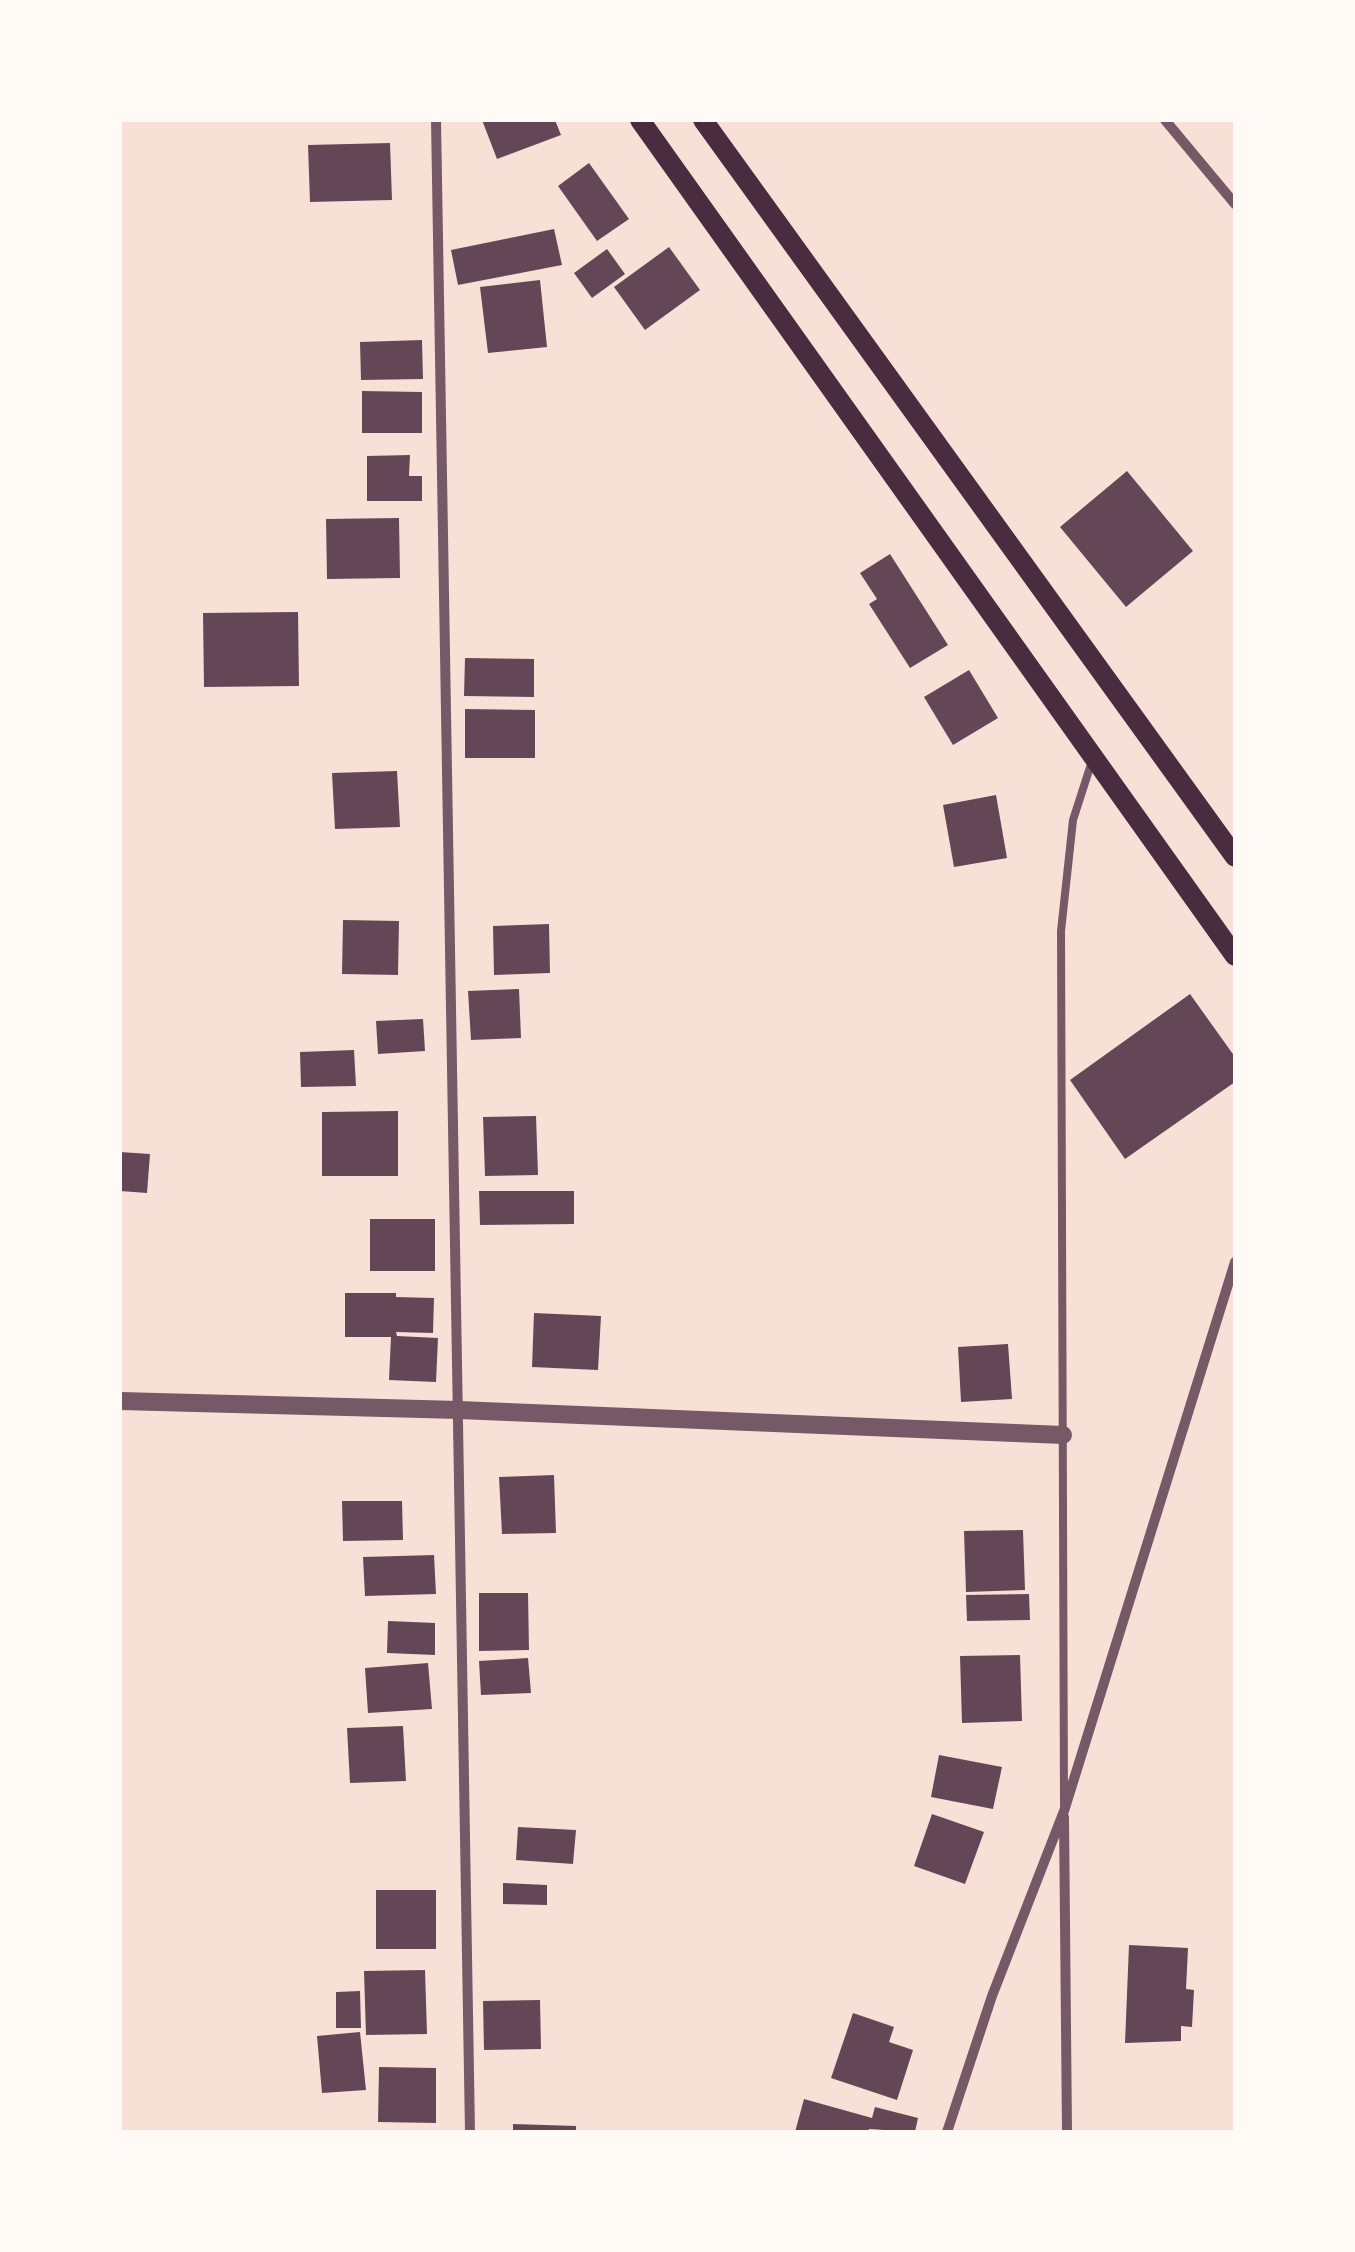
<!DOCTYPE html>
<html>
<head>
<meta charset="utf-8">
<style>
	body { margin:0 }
	#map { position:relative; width:1355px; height:2252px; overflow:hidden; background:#f7e1d7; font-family:"Fira Sans Condensed",sans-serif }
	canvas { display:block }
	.frame { position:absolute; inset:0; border:122px solid #fffaf5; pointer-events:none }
</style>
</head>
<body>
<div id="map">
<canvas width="1355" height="2252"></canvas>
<div class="frame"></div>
</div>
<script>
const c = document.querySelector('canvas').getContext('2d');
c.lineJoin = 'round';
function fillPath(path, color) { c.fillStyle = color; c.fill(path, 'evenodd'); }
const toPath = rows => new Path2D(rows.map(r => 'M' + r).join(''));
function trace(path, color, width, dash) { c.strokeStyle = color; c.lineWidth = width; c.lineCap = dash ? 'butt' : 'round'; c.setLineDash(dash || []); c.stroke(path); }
const building = toPath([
	[482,120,555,120,561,135,497,159],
	[390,143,392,200,310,202,308,145],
	[589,163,629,219,597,241,558,186],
	[554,229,562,265,458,285,451,250],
	[669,247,700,290,645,330,614,287],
	[607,249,625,274,592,298,574,273],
	[540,280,547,347,488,353,480,287],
	[422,340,423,379,361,380,360,342],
	[362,391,422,392,422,433,362,433],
	[410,455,409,476,422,476,422,501,367,501,367,456],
	[1127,471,1193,551,1126,607,1060,527],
	[399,518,400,578,327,579,326,519],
	[890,554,948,645,910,668,869,604,877,599,860,573],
	[298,612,299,686,204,687,203,613],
	[465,658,534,659,534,697,464,696],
	[969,670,998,718,953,745,924,697],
	[465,709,535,710,535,758,465,758],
	[397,771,400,827,335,829,332,773],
	[996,795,1007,858,954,867,943,805],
	[343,920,399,921,398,975,342,974],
	[549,924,550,973,494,975,493,926],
	[519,989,521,1038,471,1040,468,991],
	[1190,994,1235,1057,1235,1082,1125,1159,1070,1080],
	[423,1019,425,1051,378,1054,376,1021],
	[354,1050,356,1086,301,1087,300,1052],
	[398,1111,398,1176,322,1176,322,1112],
	[536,1116,538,1175,485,1176,483,1117],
	[120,1152,150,1154,147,1193,120,1191],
	[479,1191,574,1191,574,1224,480,1225],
	[370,1219,435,1219,435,1271,370,1271],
	[345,1293,396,1293,396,1297,434,1298,433,1333,396,1332,397,1336,438,1338,436,1382,389,1380,391,1337,345,1337],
	[534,1313,601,1316,598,1370,532,1367],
	[1008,1344,1012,1399,961,1402,958,1347],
	[554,1475,556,1533,502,1534,499,1477],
	[342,1501,402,1501,403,1540,343,1541],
	[1023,1530,1025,1590,966,1592,964,1531],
	[434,1555,436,1594,365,1596,363,1557],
	[479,1593,528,1593,529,1650,479,1651],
	[1029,1594,1030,1620,967,1621,966,1595],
	[388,1621,435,1623,435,1655,387,1653],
	[1020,1655,1022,1721,962,1723,960,1656],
	[528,1658,531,1693,481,1695,479,1661],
	[428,1663,432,1709,368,1713,365,1668],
	[403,1726,406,1781,350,1783,347,1728],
	[939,1755,1002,1767,993,1809,931,1797],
	[932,1814,984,1832,965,1884,914,1866],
	[518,1827,576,1830,573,1864,516,1860],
	[503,1883,547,1885,547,1905,503,1904],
	[376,1890,436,1890,436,1949,376,1949],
	[1129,1945,1188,1948,1186,1989,1194,1990,1192,2027,1181,2026,1181,2041,1125,2043],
	[425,1970,427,2034,366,2035,364,1971],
	[360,1991,361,2028,336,2028,336,1992],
	[540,2000,541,2049,484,2050,483,2001],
	[853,2013,894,2027,889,2042,913,2050,897,2100,831,2078],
	[360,2032,366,2090,322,2093,317,2036],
	[379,2067,436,2068,436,2123,378,2122],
	[804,2099,872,2118,875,2107,918,2118,915,2132,869,2129,868,2132,795,2132],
	[513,2124,576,2126,576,2132,513,2132]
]);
const service = toPath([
	[1064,1804,1061,931,1073,820,1092,761]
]);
const minor = toPath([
	[436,120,470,2132],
	[1165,120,1235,204],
	[1064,1817,1067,2132],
	[947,2132,992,1996,1064,1811,1235,1262]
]);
const tertiary = toPath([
	[120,1401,459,1410,1063,1435]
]);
const secondary = toPath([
	[640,120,1235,956],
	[703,120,1235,857]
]);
fillPath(building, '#644757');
trace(service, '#755966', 8);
trace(minor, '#755966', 10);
trace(tertiary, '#755966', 18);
trace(secondary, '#4a2c40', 20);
</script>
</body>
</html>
